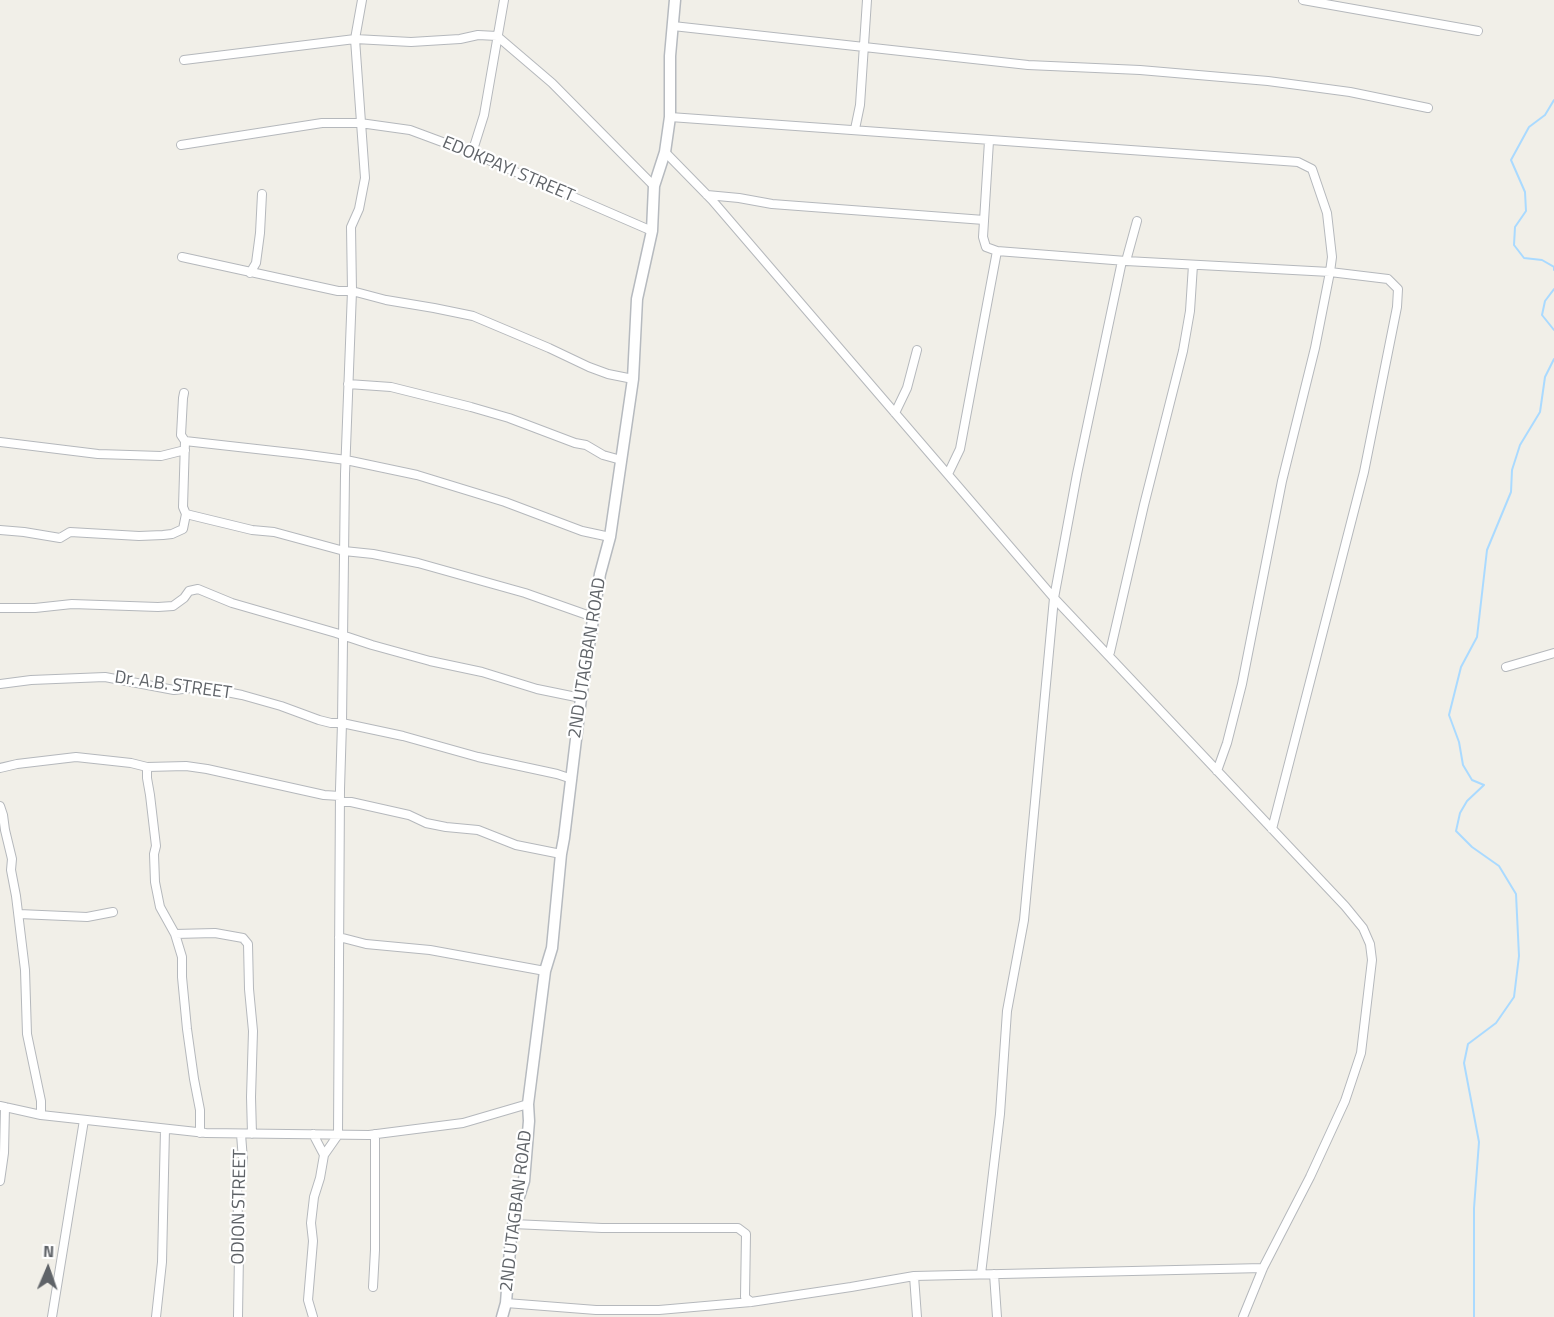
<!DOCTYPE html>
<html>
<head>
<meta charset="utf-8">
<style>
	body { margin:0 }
	#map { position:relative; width:1554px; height:1317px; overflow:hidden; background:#f1efe8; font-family:"Titillium Web",sans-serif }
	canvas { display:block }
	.north { position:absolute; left:18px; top:1239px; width:60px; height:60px; -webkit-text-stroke:4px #fff; paint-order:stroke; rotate:2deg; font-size:16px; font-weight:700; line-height:24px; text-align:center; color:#5f6368 }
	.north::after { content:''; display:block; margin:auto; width:21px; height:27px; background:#5f6368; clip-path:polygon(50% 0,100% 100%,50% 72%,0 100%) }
</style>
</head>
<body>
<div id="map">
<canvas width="1554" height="1317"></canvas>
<div class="north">N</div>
</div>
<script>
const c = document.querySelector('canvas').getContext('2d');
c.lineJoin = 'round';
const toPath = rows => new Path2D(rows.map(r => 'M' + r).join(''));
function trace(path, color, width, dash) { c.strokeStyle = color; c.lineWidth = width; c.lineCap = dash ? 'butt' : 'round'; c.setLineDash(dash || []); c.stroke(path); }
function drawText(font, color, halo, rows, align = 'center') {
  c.font = font + ' "Titillium Web",sans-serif'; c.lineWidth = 4.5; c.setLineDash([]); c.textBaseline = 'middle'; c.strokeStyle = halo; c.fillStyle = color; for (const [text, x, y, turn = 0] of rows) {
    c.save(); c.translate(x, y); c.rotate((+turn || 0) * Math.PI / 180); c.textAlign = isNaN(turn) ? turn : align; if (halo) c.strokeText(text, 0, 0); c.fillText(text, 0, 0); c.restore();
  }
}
const stream = toPath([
	[1554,100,1545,115,1529,127,1511,160,1525,192,1526,211,1515,227,1514,245,1524,258,1542,260,1554,267,1554,270],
	[1554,289,1545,301,1542,315,1554,330],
	[1474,1317,1474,1208,1479,1142,1464,1063,1468,1044,1496,1023,1514,997,1519,956,1516,894,1499,866,1472,847,1456,831,1460,813,1467,801,1484,785,1472,780,1463,765,1459,742,1449,715,1461,667,1477,637,1487,550,1511,492,1512,470,1520,445,1540,412,1545,377,1554,359]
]);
const street = toPath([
	[1303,0,1478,31],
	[673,26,1028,65,1140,70,1268,81,1350,92,1428,108],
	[184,60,355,39,411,42,460,39,478,35,497,36,552,83,654,186],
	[670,117,1298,162,1312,169,1327,213,1332,257,1330,272,1315,348,1282,481,1242,684,1227,743,1217,771],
	[855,129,860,105,867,0],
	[989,141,983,237,986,247,997,251,1126,261,1330,272,1388,279,1398,289,1397,307,1364,472,1272,829],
	[181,145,322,123,360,123,410,130,472,153,652,231],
	[665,152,712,200,1054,598,1345,906,1363,928,1370,944,1372,960,1361,1053,1345,1101,1310,1177,1263,1268,1243,1317],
	[472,153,484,115,504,0],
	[707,195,739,198,772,204,984,220],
	[182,257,338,291,352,291,386,300,434,308,473,316,549,348,589,367,608,374,633,379],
	[1126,261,1137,221],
	[250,273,256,263,260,233,262,194],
	[348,384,391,387,471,407,509,418,575,443,586,445,603,455,621,460],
	[895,413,907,388,917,350],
	[185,441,301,454,346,460,417,475,505,502,582,531,610,537],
	[0,442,98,454,161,456,185,450],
	[948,474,960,449,997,251],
	[186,514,252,530,274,532,344,551,373,554,418,563,525,593,593,617],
	[0,530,24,532,60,538,70,532,139,536,163,535,172,534,183,529,186,514,183,507,185,441,181,435,183,398,184,393],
	[0,608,35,608,72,604,158,607,173,606,184,598,189,591,198,589,232,603,336,633,372,645,430,661,482,672,537,689,581,698],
	[1110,652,1144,505,1183,351,1190,311,1193,265],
	[1506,667,1554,653],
	[0,684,31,680,105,677,174,690,201,687,242,695,281,706,319,720,331,723,342,723,403,736,478,757,557,774,572,779],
	[147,767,147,778,150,795,156,846,154,854,155,882,160,907,175,934,182,957,182,977,187,1029,194,1079,200,1110,200,1133],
	[0,768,17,764,76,757,131,763,147,767,186,766,207,769,324,795,340,796],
	[340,802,351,802,409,815,426,823,446,827,478,830,516,845,561,854],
	[0,806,3,815,5,830,12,859,11,870,16,896,25,970,27,1034,41,1101,41,1115],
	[19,914,87,917,113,912],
	[175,934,215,933,243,938,248,944,249,989,253,1031,251,1097,252,1134],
	[339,937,366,944,430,950,545,971],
	[0,1106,41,1115,206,1133,369,1135,463,1123,528,1104],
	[313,1134,324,1155],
	[338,1135,340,789,342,723,345,474,352,291,351,227,359,209,365,178,355,39,362,0],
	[0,1181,4,1153,5,1107],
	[513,1224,602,1228,738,1228,746,1234,745,1297,751,1302],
	[981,1274,1000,1114,1007,1011,1024,920,1054,598,1077,474,1122,261],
	[994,1274,997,1317],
	[914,1276,917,1317],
	[373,1287,375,1250,375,1134],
	[506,1303,596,1310,659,1310,751,1302,851,1287,914,1276,1263,1268],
	[52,1317,84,1120],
	[156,1317,162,1262,165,1129],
	[238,1317,239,1253,237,1186,241,1176,243,1160,241,1134],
	[313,1317,308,1300,313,1241,311,1223,314,1197,320,1178,324,1155,338,1135]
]);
const secondary = toPath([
	[502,1317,506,1303,511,1236,518,1200,524,1181,529,1121,528,1104,545,971,552,948,561,854,564,838,581,698,600,574,610,537,633,379,637,299,652,231,654,186,665,152,670,117,670,56,675,0]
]);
const streetNames = [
	["EDOKPAYI STREET",508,170,23],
	["2ND UTAGBAN ROAD",588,658,-81],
	["Dr. A.B. STREET",173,686,8],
	["ODION STREET",240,1207,-89],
	["2ND UTAGBAN ROAD",517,1211,-83]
];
trace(stream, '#aadaff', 2);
trace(street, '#b5b8bc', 10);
trace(secondary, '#b6babf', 13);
trace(street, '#fff', 8);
trace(secondary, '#fff', 10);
drawText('18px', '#5f6368', '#fff', streetNames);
</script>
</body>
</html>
